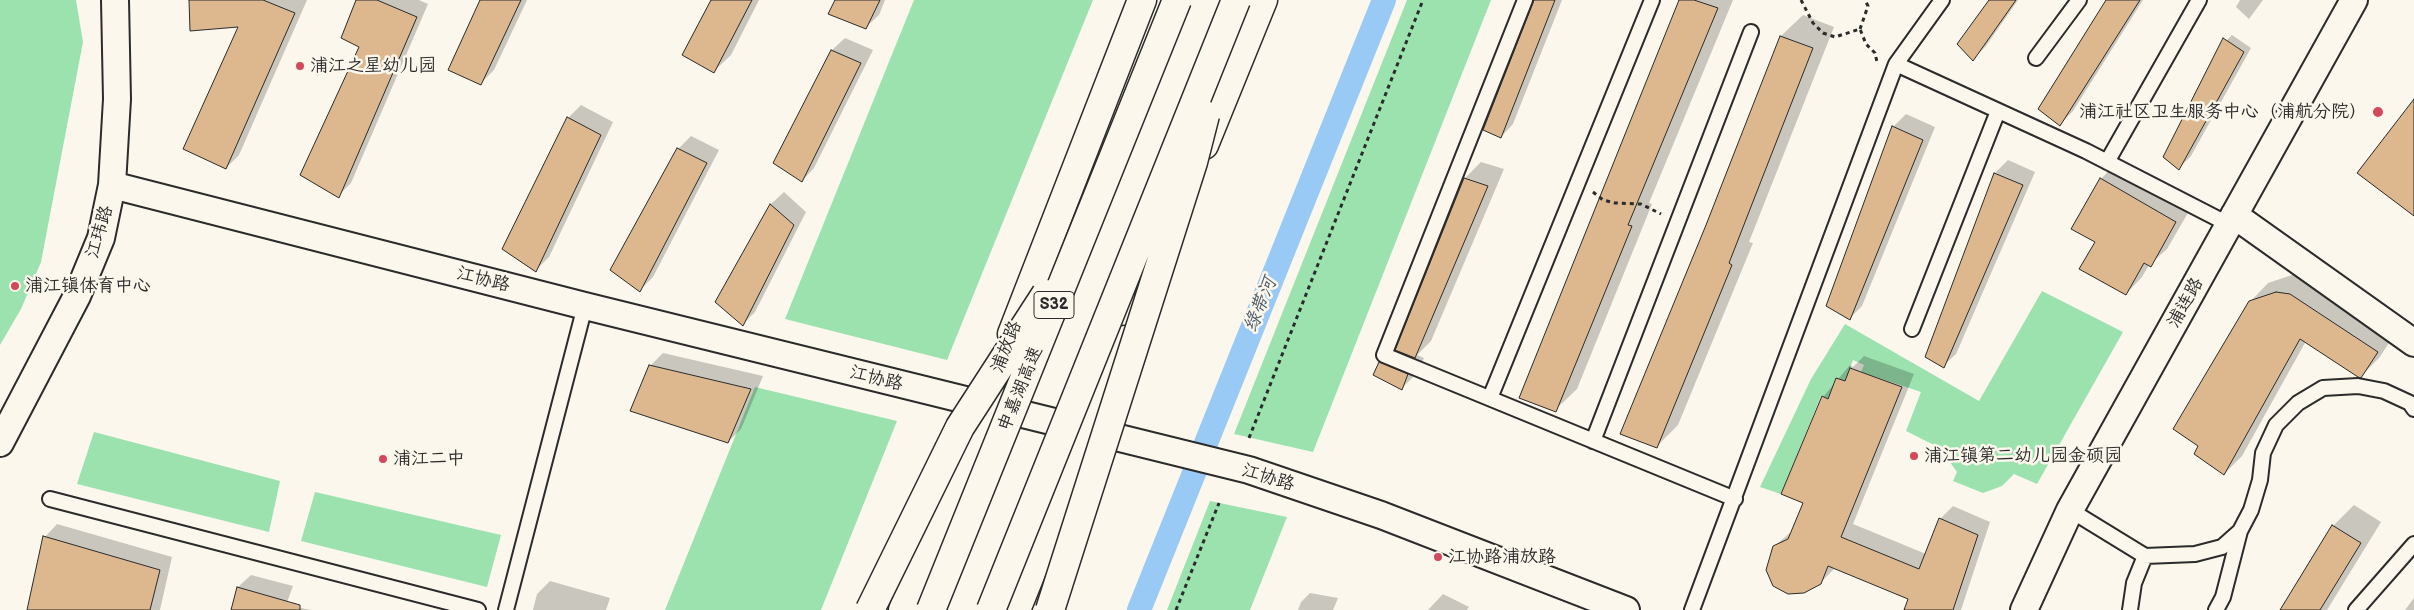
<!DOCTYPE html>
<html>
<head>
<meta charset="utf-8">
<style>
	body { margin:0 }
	canvas { display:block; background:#fbf7ec }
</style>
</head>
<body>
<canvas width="2414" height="610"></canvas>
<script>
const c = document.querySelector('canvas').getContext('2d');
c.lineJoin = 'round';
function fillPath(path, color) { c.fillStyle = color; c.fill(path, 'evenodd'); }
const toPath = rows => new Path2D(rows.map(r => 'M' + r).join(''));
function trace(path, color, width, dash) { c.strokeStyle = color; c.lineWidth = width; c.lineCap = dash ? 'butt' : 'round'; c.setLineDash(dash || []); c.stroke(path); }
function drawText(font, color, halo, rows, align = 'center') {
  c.font = font + ' "Balsamiq Sans","LXGW WenKai TC",sans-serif'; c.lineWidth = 5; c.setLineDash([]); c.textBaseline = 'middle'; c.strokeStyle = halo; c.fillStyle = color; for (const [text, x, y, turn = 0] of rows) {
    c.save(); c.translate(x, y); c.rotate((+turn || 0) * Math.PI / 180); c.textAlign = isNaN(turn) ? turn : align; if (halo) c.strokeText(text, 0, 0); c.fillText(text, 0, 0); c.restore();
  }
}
const green = toPath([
	[0,0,76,0,83,42,41,262,21,309,0,345],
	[914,0,1093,0,947,360,785,319],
	[1407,0,1491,0,1313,452,1234,434],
	[2042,291,2123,332,2037,484,2014,474,2002,486,1983,493,1953,481,1957,472,1940,448,1906,431,1921,392,1861,372,1864,365,1853,360,1845,381,1836,378,1828,399,1821,396,1781,494,1760,487,1811,379,1845,324,1979,401],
	[755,387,897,421,821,610,665,610],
	[94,432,280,481,269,532,77,484],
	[315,492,501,535,487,587,301,541],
	[1210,501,1287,517,1250,610,1167,610]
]);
const shadow = toPath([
	[191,0,307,0,239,155,226,168,240,25],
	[357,0,419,0,428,4,351,183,338,196,360,47],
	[481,0,527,0,494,70,481,83],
	[712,0,759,0,731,55,714,71],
	[837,0,885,0,879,15,866,27],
	[1535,0,1562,0,1513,124,1501,137],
	[1680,0,1733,0,1649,203,1652,204,1577,389,1555,410],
	[1991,0,2018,0,1986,46,1973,59],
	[2108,0,2143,0,2073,111,2060,124],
	[2240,0,2263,0,2249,19,2236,7],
	[1803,15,1834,27,1749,242,1753,243,1678,425,1656,447,1707,226,1781,36],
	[2232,35,2251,48,2191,156,2179,168,2219,48],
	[845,38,873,50,814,168,802,181,774,162,832,50],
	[581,105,613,122,549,257,536,270,503,248,568,118],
	[1906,114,1935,127,1862,306,1849,319,1893,127],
	[691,136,719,150,653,277,640,290,678,149],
	[2008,160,2035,172,1956,354,1943,366,1926,356,1995,173],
	[1481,162,1504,169,1431,341,1417,355,1424,358,1418,372,1402,388,1380,363,1398,347,1465,178],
	[2117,162,2192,206,2167,249,2149,265,2142,277,2126,294,2097,241,2101,179],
	[784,192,806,212,755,312,742,325,716,301,771,204],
	[2295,274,2395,334,2379,358,2361,376,2306,341,2242,456,2224,474,2200,445,2250,302,2268,283],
	[663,353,763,376,741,429,728,442,650,366],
	[1864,356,1914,374,1853,524,1926,554,1940,519,1953,506,1990,522,1961,610,1905,610,1909,599,1835,568,1820,583,1774,547,1792,531,1804,502,1823,397,1850,365,1853,367],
	[2354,505,2381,522,2327,610,2281,610,2333,526],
	[57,524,172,557,160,610,41,610,45,537],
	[251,575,293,586,286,605,311,610,232,610,238,587],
	[550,581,610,598,606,610,533,610,537,594],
	[1310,593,1338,598,1333,610,1298,610,1301,602],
	[1443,594,1469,607,1467,610,1428,610],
	[2414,598,2414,610,2405,610]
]);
const canal = toPath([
	[1139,610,1384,0]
]);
const building = toPath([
	[189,0,263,0,295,13,226,169,183,149,238,27,190,31,189,0],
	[356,0,377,0,417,17,339,198,300,175,359,47,341,38,356,0],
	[480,0,521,0,481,85,448,70,480,0],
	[711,0,752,0,714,73,682,55,711,0],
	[835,0,880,0,866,29,828,14,835,0],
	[1534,0,1555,0,1501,138,1483,130,1534,0],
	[1679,0,1694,0,1718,8,1628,225,1632,226,1556,412,1519,398,1679,0],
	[1989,0,2016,0,1973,61,1957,44,1989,0],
	[2106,0,2140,0,2060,126,2038,109,2106,0],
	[1780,36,1813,48,1729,263,1732,265,1657,448,1620,434,1706,225,1780,36],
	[2223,38,2244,52,2179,170,2163,157,2223,38],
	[831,50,861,63,802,182,773,163,831,50],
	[2414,99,2414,216,2357,173,2414,99],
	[567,117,601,135,536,272,502,249,567,117],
	[1892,126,1923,140,1850,320,1826,306,1892,126],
	[677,148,707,163,640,292,610,270,677,148],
	[1994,173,2023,185,1944,368,1925,357,1994,173],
	[1464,178,1488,186,1415,358,1395,350,1464,178],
	[2100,178,2176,222,2151,267,2144,263,2126,295,2079,269,2095,242,2071,229,2100,178],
	[770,204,794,225,743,326,715,302,770,204],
	[2276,292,2290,294,2378,352,2361,378,2358,377,2300,339,2224,475,2194,454,2198,446,2173,429,2249,301,2276,292],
	[1379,362,1408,374,1402,390,1373,375,1379,362],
	[649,365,751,389,728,443,630,411,649,365],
	[1850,368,1902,387,1841,537,1919,569,1939,518,1978,535,1953,610,1904,610,1908,599,1828,566,1821,584,1804,593,1788,594,1773,586,1766,570,1773,546,1788,539,1803,503,1781,494,1822,396,1828,399,1836,378,1845,381,1850,368],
	[2332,525,2361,543,2320,610,2280,610,2332,525],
	[43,536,160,570,150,610,27,610,43,536],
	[237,587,300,605,300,610,231,610,237,587]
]);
const path = toPath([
	[1801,0,1813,23,1823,33,1835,37,1860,29,1866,44,1875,53,1877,62],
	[1860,29,1868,6,1865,0],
	[1593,192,1603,200,1615,203,1641,204,1661,214],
	[1249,438,1423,0],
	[1176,610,1219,503]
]);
const lane = toPath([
	[1525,0,1384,355,1735,499],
	[2036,58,2079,0],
	[1896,64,1942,0],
	[2107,162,2199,0],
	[1912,329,1998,111],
	[1490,398,1652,0],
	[1593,441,1751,32],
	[50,499,478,610],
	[2070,510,2145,556,2195,554,2222,547,2240,531],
	[506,610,585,306],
	[1692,610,1896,64,2086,151,2228,224],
	[2130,610,2134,583,2145,556],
	[2216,610,2223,597,2240,531,2251,510,2260,480,2263,453,2276,425,2298,403,2323,388,2358,386,2384,391,2410,403,2414,409],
	[2356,610,2414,544]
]);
const street = toPath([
	[112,185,585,306,1249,470,1381,515,1626,610],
	[2234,215,2414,343],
	[0,443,77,296,101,238,112,185,117,99,115,0],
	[2024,610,2070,510,2354,0]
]);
const secondary = toPath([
	[1204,145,1263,0],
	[1012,334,1142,0],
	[903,610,991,391],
	[1016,610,1125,340]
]);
const highwayBridge = toPath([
	[870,610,960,427,1046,294],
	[931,610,1177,0],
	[991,610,1236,0],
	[1050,610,1193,162,1205,115]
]);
const markers = [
	[300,66,5,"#d1495b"],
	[2378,112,6,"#d1495b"],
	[15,286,5,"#d1495b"],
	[1914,456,5,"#d1495b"],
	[383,459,5,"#d1495b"],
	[1438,557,5,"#d1495b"]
];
const shields = [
	[1054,305,40]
];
const shieldNames = [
	["S32",1054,305]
];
const poiNames = [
	["浦江之星幼儿园",310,66],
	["浦江社区卫生服务中心（浦航分院）",2367,112,"right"],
	["浦江镇体育中心",25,286],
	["浦江镇第二幼儿园金硕园",1924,456],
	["浦江二中",393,459],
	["江协路浦放路",1448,557]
];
const streetNames = [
	["江玮路",100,232,-73],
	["江协路",483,280,14],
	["浦连路",2186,303,-61],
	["浦放路",1007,347,-69],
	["江协路",876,379,14],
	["申嘉湖高速",1021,389,-68],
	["江协路",1268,478,17]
];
const waterNames = [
	["绿带河",1261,305,-68]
];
fillPath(green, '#9be2af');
fillPath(shadow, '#0003');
trace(canal, '#98caf5', 24);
fillPath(building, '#ddb78e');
trace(building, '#2b2b2b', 1);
trace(lane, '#2b2b2b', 18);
trace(street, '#2b2b2b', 30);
trace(secondary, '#2b2b2b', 31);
trace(path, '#2b2b2b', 3, [4, 4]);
trace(lane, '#fbf7ec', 14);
trace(street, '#fbf7ec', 26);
trace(secondary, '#fbf7ec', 28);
trace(highwayBridge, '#2b2b2b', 31, []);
trace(highwayBridge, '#fbf7ec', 28);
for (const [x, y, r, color] of markers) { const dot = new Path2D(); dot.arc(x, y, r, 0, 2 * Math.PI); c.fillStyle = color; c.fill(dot); trace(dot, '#fbf7ec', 2); }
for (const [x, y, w] of shields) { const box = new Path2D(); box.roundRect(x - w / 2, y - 13.5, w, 27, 4); c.fillStyle = '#fbf7ec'; c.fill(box); trace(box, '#2b2b2b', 1); }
drawText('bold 16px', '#2b2b2b', null, shieldNames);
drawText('18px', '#2b2b2b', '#fbf7ec', poiNames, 'left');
drawText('18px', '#2b2b2b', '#fbf7ec', streetNames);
drawText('italic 19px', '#4c5b68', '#fbf7ec', waterNames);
</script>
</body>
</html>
